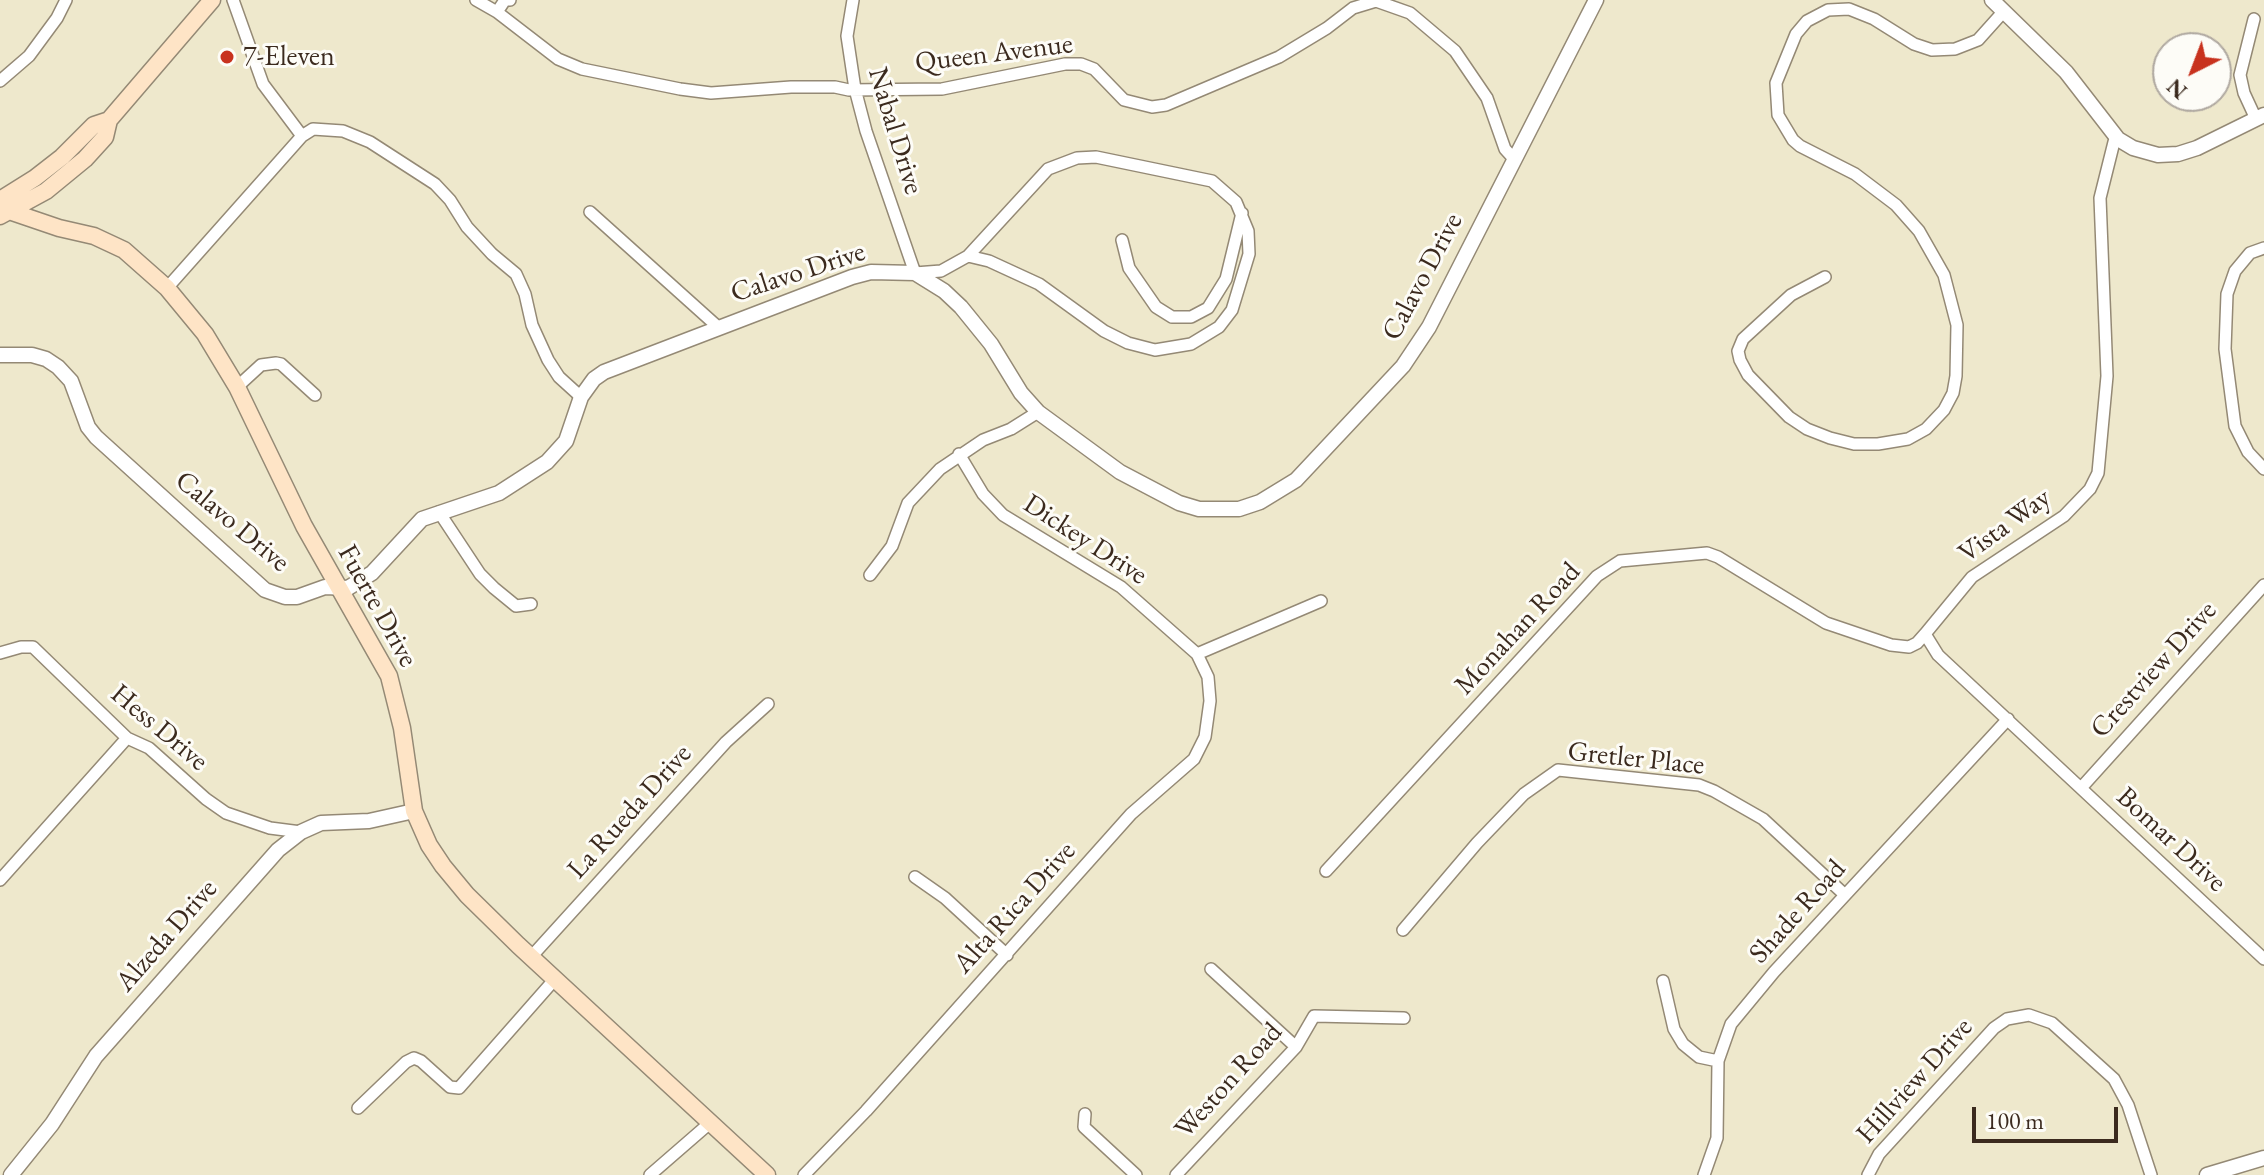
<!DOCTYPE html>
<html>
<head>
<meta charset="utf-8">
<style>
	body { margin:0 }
	#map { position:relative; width:2264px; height:1175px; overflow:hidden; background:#eee8cc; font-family:"EB Garamond",serif }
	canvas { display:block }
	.north { position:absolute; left:2152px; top:32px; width:80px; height:80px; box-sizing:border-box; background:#fdfcf7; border:2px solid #afa8a0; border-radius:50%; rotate:222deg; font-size:22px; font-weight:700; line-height:32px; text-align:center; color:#3b2a1e }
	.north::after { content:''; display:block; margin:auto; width:28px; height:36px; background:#c8321e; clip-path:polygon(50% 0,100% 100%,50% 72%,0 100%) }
	.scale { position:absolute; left:1972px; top:1107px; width:146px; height:36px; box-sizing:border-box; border:4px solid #3b2a1e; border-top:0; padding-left:10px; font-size:24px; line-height:28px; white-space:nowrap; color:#3b2a1e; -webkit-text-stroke:6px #fdfcf7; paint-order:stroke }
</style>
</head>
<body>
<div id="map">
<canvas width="2264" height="1175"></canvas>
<div class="north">N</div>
<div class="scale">100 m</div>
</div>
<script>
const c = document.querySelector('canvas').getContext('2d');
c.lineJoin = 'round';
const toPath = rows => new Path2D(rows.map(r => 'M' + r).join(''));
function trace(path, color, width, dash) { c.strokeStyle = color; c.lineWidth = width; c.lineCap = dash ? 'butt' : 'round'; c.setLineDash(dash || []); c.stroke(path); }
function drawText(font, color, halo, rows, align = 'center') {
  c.font = font + ' "EB Garamond",serif'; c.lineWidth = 6; c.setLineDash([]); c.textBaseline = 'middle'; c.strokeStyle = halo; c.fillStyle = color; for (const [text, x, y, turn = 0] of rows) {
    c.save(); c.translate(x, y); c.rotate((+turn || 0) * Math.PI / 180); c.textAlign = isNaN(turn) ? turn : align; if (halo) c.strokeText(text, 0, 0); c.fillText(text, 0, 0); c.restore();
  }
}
const minor = toPath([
	[233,0,263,84,302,136],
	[476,0,497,12,558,59,582,69,680,89,711,93,791,87,835,87,849,90,942,89,1065,64,1081,64,1094,69,1124,100,1152,107,1166,105,1279,57,1327,28,1353,8,1376,1,1410,13,1455,51,1487,98,1505,149,1515,160],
	[853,0,847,36,855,89,866,131,915,273,941,271,968,256,989,261,1039,284,1104,331,1128,343,1155,350,1191,344,1219,327,1232,310,1249,254,1248,231,1236,202,1212,181,1096,157,1077,158,1048,169,968,256],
	[497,12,505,0,510,0],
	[2254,19,2240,75,2244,93,2256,119],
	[0,81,29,56,57,18,66,0],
	[2118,139,2114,142,2100,198,2107,376,2098,473,2090,489,2064,516,1972,577,1925,634,1938,655,2264,959],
	[590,212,718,327],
	[1122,240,1129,268,1156,307,1172,317,1191,317,1208,308,1226,279,1242,213],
	[2264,248,2250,253,2235,271,2227,294,2225,349,2235,426,2248,452,2264,469],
	[1825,277,1791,295,1743,339,1738,351,1740,360,1748,375,1789,417,1807,429,1830,438,1854,444,1878,444,1908,439,1926,429,1944,410,1953,393,1956,376,1957,325,1944,275,1919,231,1896,205,1855,174,1800,146,1793,140,1778,115,1776,83,1796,34,1807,21,1828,10,1849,9,1874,19,1914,44,1932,50,1955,49,1978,40,2004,11],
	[167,288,302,136,313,129,343,131,370,142,435,184,450,200,467,227,492,254,516,274,525,294,532,325,548,360,559,377,581,397],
	[237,387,261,365,276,363,281,364,315,395],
	[439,512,480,574,494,588,516,606,531,604],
	[870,575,892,546,908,503,940,469,983,440,1011,429,1038,412],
	[0,653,21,647,33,647,127,738,149,748,206,799,226,813,270,828,301,832],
	[1197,654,1321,601],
	[2081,788,2264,585],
	[1326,871,1597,576,1620,561,1707,553,1718,557,1826,623,1891,645,1909,647,1917,643,1925,634],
	[915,877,945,898,1007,955],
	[0,880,127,738],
	[1403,930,1477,843,1524,794,1558,770,1699,785,1714,791,1763,819,1845,895],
	[531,957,726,742,768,704],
	[1211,969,1296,1047],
	[1663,981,1674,1029,1683,1044,1699,1057,1718,1061],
	[358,1108,406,1062,414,1058,421,1061,450,1087,459,1088,555,979],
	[1085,1114,1084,1127,1136,1175],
	[650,1175,711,1122],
	[804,1175,866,1111,1131,814,1194,759,1205,737,1210,701,1208,677,1197,654,1121,587,1003,515,983,494,959,454],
	[1176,1175,1296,1047,1314,1016,1404,1018],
	[1704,1175,1717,1138,1718,1061,1731,1024,1774,972,2008,719],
	[1868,1175,1879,1154,1994,1028,2007,1019,2029,1015,2052,1023,2114,1079,2128,1105,2151,1175]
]);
const tertiary = toPath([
	[1992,0,2066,72,2118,139,2133,148,2158,155,2178,154,2197,148,2264,115],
	[0,355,32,355,46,359,58,367,71,381,88,427,96,437,265,590,285,597,297,597,325,587,348,588,372,573,422,519,499,493,547,462,566,441,581,397,594,379,604,372,852,277,871,272,915,273,944,291,961,307,991,344,1021,393,1038,412,1120,472,1179,503,1199,509,1239,509,1260,502,1296,480,1403,366,1429,327,1596,0],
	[11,1175,52,1124,96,1056,278,850,301,832,321,823,369,821,414,811],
	[2207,1175,2264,1158]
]);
const secondary = toPath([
	[0,200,35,178,62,157,94,125,109,120],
	[12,212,59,228,94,236,124,250,167,288,205,334,237,387,304,526,389,676,402,728,414,811,429,845,443,866,467,895,518,945,767,1175],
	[0,216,46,191,85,159,105,137,109,120,212,0]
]);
const markers = [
	[227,57,8,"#c8321e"]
];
const streetNames = [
	["Queen Avenue",994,54,-7],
	["Nabal Drive",895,131,73],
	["Calavo Drive",798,273,-18],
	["Calavo Drive",1423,277,-62],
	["Calavo Drive",232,522,40],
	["Vista Way",2005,526,-36],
	["Dickey Drive",1085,540,33],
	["Fuerte Drive",377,606,61],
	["Monahan Road",1518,629,-47],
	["Crestview Drive",2154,670,-48],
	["Hess Drive",159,728,40],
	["Gretler Place",1636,759,6],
	["La Rueda Drive",630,812,-48],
	["Bomar Drive",2171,840,43],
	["Alta Rica Drive",1015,908,-48],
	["Shade Road",1798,912,-48],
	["Alzeda Drive",167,936,-49],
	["Weston Road",1229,1081,-48],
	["Hillview Drive",1915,1081,-48]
];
const poiNames = [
	["7-Eleven",243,57]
];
trace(minor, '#948975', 14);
trace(tertiary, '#948975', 17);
trace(secondary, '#948975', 19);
trace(minor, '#fff', 11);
trace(tertiary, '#fff', 14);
trace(secondary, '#fee4c6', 16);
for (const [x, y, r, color] of markers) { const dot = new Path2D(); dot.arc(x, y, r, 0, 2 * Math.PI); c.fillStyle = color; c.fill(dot); trace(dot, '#fdfcf7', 3); }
drawText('28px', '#3b2a1e', '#fdfcf7', streetNames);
drawText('28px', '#3b2a1e', '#fdfcf7', poiNames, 'left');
</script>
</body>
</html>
